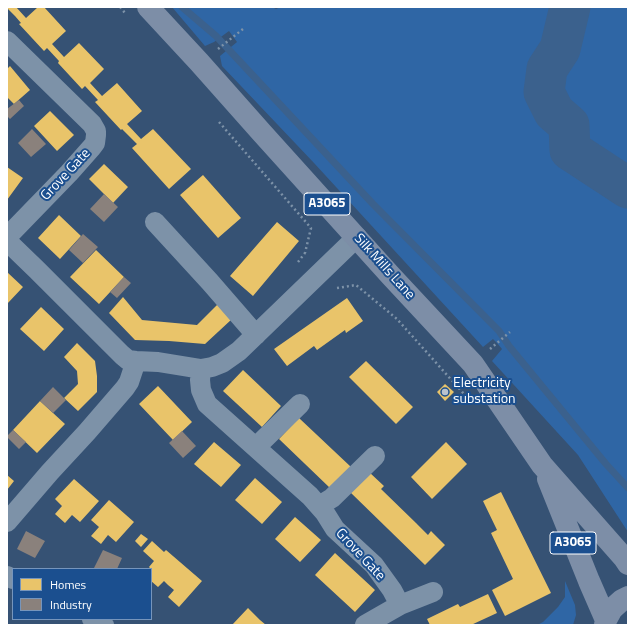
<!DOCTYPE html>
<html>
<head>
<meta charset="utf-8">
<style>
	body { margin:0 }
	#map { position:relative; width:635px; height:632px; overflow:hidden; background:#365274; font-family:"Titillium Web",sans-serif }
	canvas { display:block }
	.frame { position:absolute; inset:0; border:8px solid #fff; pointer-events:none }
	.legend { position:absolute; left:12px; top:568px; width:140px; height:52px; box-sizing:border-box; background:#1b4f8f; border:1px solid #7695bc; margin:0; padding:5px 7px; list-style:none; font-size:12px; color:#fff }
	.legend li { display:flex; align-items:center; gap:8px; height:20px }
	.legend b { width:20px; border:1px solid #7695bc }
</style>
</head>
<body>
<div id="map">
<canvas width="635" height="632"></canvas>
<div class="frame"></div>
<ul class="legend">
<li><b style="height:11px;background:#e9c46a"></b>Homes</li>
<li><b style="height:11px;background:#8a817c"></b>Industry</li>
</ul>
</div>
<script>
const c = document.querySelector('canvas').getContext('2d');
c.lineJoin = 'round';
function fillPath(path, color) { c.fillStyle = color; c.fill(path, 'evenodd'); }
const toPath = rows => new Path2D(rows.map(r => 'M' + r).join(''));
function trace(path, color, width, dash) { c.strokeStyle = color; c.lineWidth = width; c.lineCap = dash ? 'butt' : 'round'; c.setLineDash(dash || []); c.stroke(path); }
function drawText(font, color, halo, rows, align = 'center') {
  c.font = font + ' "Titillium Web",sans-serif'; c.lineWidth = 4; c.setLineDash([]); c.textBaseline = 'middle'; c.strokeStyle = halo; c.fillStyle = color; for (const [text, x, y, turn = 0] of rows) {
    c.save(); c.translate(x, y); c.rotate((+turn || 0) * Math.PI / 180); c.textAlign = isNaN(turn) ? turn : align; if (halo) c.strokeText(text, 0, 0); c.fillText(text, 0, 0); c.restore();
  }
}
const green = toPath([
	[172,7,272,7,276,9,281,7,628,7,628,532,578,455,492,361,502,349,497,343,493,339,483,347,314,163,222,66,220,56,237,42,229,31,214,42,205,46],
	[565,581,575,605,576,615,573,625,537,625,543,622,558,607,565,597]
]);
const homes = toPath([
	[7,7,16,7,26,18,38,7,44,7,66,31,52,44,64,57,79,43,104,69,90,83,102,96,117,83,142,111,127,124,141,139,153,129,191,169,169,189,132,148,137,144,122,129,121,130,95,102,98,100,85,86,82,89,58,63,59,61,47,48,44,51,19,24,21,23,15,16,8,9,7,11],
	[10,66,30,90,14,104,7,97,7,69],
	[50,111,74,135,57,151,34,126],
	[104,164,128,187,113,203,89,179],
	[7,167,23,178,7,200],
	[203,175,241,218,218,238,180,195],
	[59,215,81,236,60,259,38,238],
	[277,222,299,241,253,296,230,276],
	[96,250,124,277,99,304,70,277],
	[7,272,23,287,7,304],
	[123,297,142,320,197,325,218,304,232,319,205,344,169,341,135,340,109,313],
	[347,298,363,321,346,333,345,330,317,350,314,346,287,366,274,349],
	[41,307,64,329,44,351,20,329],
	[77,343,95,361,97,376,97,392,78,411,64,398,78,384,77,371,64,357],
	[366,361,413,407,396,424,349,377],
	[243,370,281,406,262,427,223,391],
	[445,384,454,392,445,401,437,392],
	[158,386,192,422,173,440,139,404],
	[40,401,65,424,37,453,13,430],
	[299,418,351,467,330,488,279,439],
	[214,442,241,465,221,487,194,464],
	[446,442,467,464,432,499,411,477],
	[369,472,384,486,381,489,416,523,428,535,431,531,445,545,425,565,350,492],
	[7,475,14,481,7,490],
	[255,478,282,502,262,524,235,500],
	[74,479,99,501,80,522,72,515,65,523,55,514,62,506,55,499],
	[501,492,551,593,505,616,492,590,513,579,491,533,497,530,483,501],
	[109,500,134,522,116,542,108,535,101,544,91,536,99,527,91,520],
	[295,517,321,540,300,562,275,539],
	[141,534,148,539,141,547,135,541],
	[152,541,164,552,166,550,202,581,179,607,168,597,174,590,168,585,164,581,158,587,151,581,151,569,150,569,150,568,149,567,154,561,143,551],
	[335,553,375,590,355,612,315,575],
	[488,594,497,613,471,625,430,625,427,619,458,604,460,607],
	[248,608,260,620,266,625,232,625]
]);
const industry = toPath([
	[19,100,24,106,10,119,7,116,7,109],
	[32,129,46,144,31,157,18,143],
	[104,194,118,207,104,222,90,209],
	[83,234,98,247,83,263,69,250],
	[124,277,131,283,117,298,110,292],
	[53,387,66,400,53,413,40,401],
	[13,430,26,442,19,449,7,437,7,436],
	[182,431,196,446,183,458,169,443],
	[26,531,45,541,35,558,17,549],
	[103,550,122,558,117,569,94,568]
]);
const stream = toPath([
	[182,7,216,36,373,204,499,331,509,346,606,464,628,488]
]);
const river = toPath([
	[570,7,560,49,547,69,544,92,554,112,569,125,570,150,628,188]
]);
const path = toPath([
	[120,7,125,13],
	[218,49,243,29],
	[219,122,311,228,305,253,307,255],
	[298,262,305,253],
	[337,288,356,285,397,319,464,394],
	[490,349,510,332]
]);
const street = toPath([
	[7,41,92,124,96,131,96,135,95,143,92,147,69,173,7,237],
	[155,222,210,282,256,335],
	[7,241,37,270,122,355,128,360,136,361,158,362,201,369,212,367,222,363,239,351,357,237],
	[201,369,200,380,201,390,207,404,310,496,325,513,335,529,374,565,392,590,400,605,365,625],
	[256,447,300,404],
	[319,506,332,498,375,456],
	[7,522,50,472,87,432,125,388,129,382,136,361],
	[7,576,13,579],
	[400,605,433,592],
	[92,619,104,625]
]);
const primary = toPath([
	[148,7,199,62,262,133,391,276,473,364,542,465,624,558,628,564],
	[548,479,589,581,606,620],
	[605,625,606,620,612,609,622,600,628,597]
]);
const markers = [
	[445,392,4,"#b9c2ce"]
];
const shields = [
	[327,204,46],
	[573,543,46]
];
const shieldNames = [
	["A3065",327,204],
	["A3065",573,543]
];
const streetNames = [
	["Grove Gate",66,175,-47],
	["Silk Mills Lane",384,267,48],
	["Grove Gate",360,555,47]
];
const poiNames = [
	["Electricity",453,384],
	["substation",453,400]
];
fillPath(green, '#2f66a5');
fillPath(homes, '#e9c46a');
fillPath(industry, '#8a817c');
trace(stream, '#3b618d', 7);
trace(river, '#3b618d', 41);
trace(path, '#7d92a8', 2.5, [2, 3]);
trace(street, '#7d92a8', 20);
trace(primary, '#7d8ea7', 22);
for (const [x, y, r, color] of markers) { const dot = new Path2D(); dot.arc(x, y, r, 0, 2 * Math.PI); c.fillStyle = color; c.fill(dot); trace(dot, '#1b4f8f', 1.5); }
for (const [x, y, w] of shields) { const box = new Path2D(); box.roundRect(x - w / 2, y - 11, w, 22, 3); c.fillStyle = '#1b4f8f'; c.fill(box); trace(box, '#fff', 1); }
drawText('bold 13px', '#fff', null, shieldNames);
drawText('14px', '#fff', '#1b4f8f', streetNames);
drawText('14px', '#fff', '#1b4f8f', poiNames, 'left');
</script>
</body>
</html>
